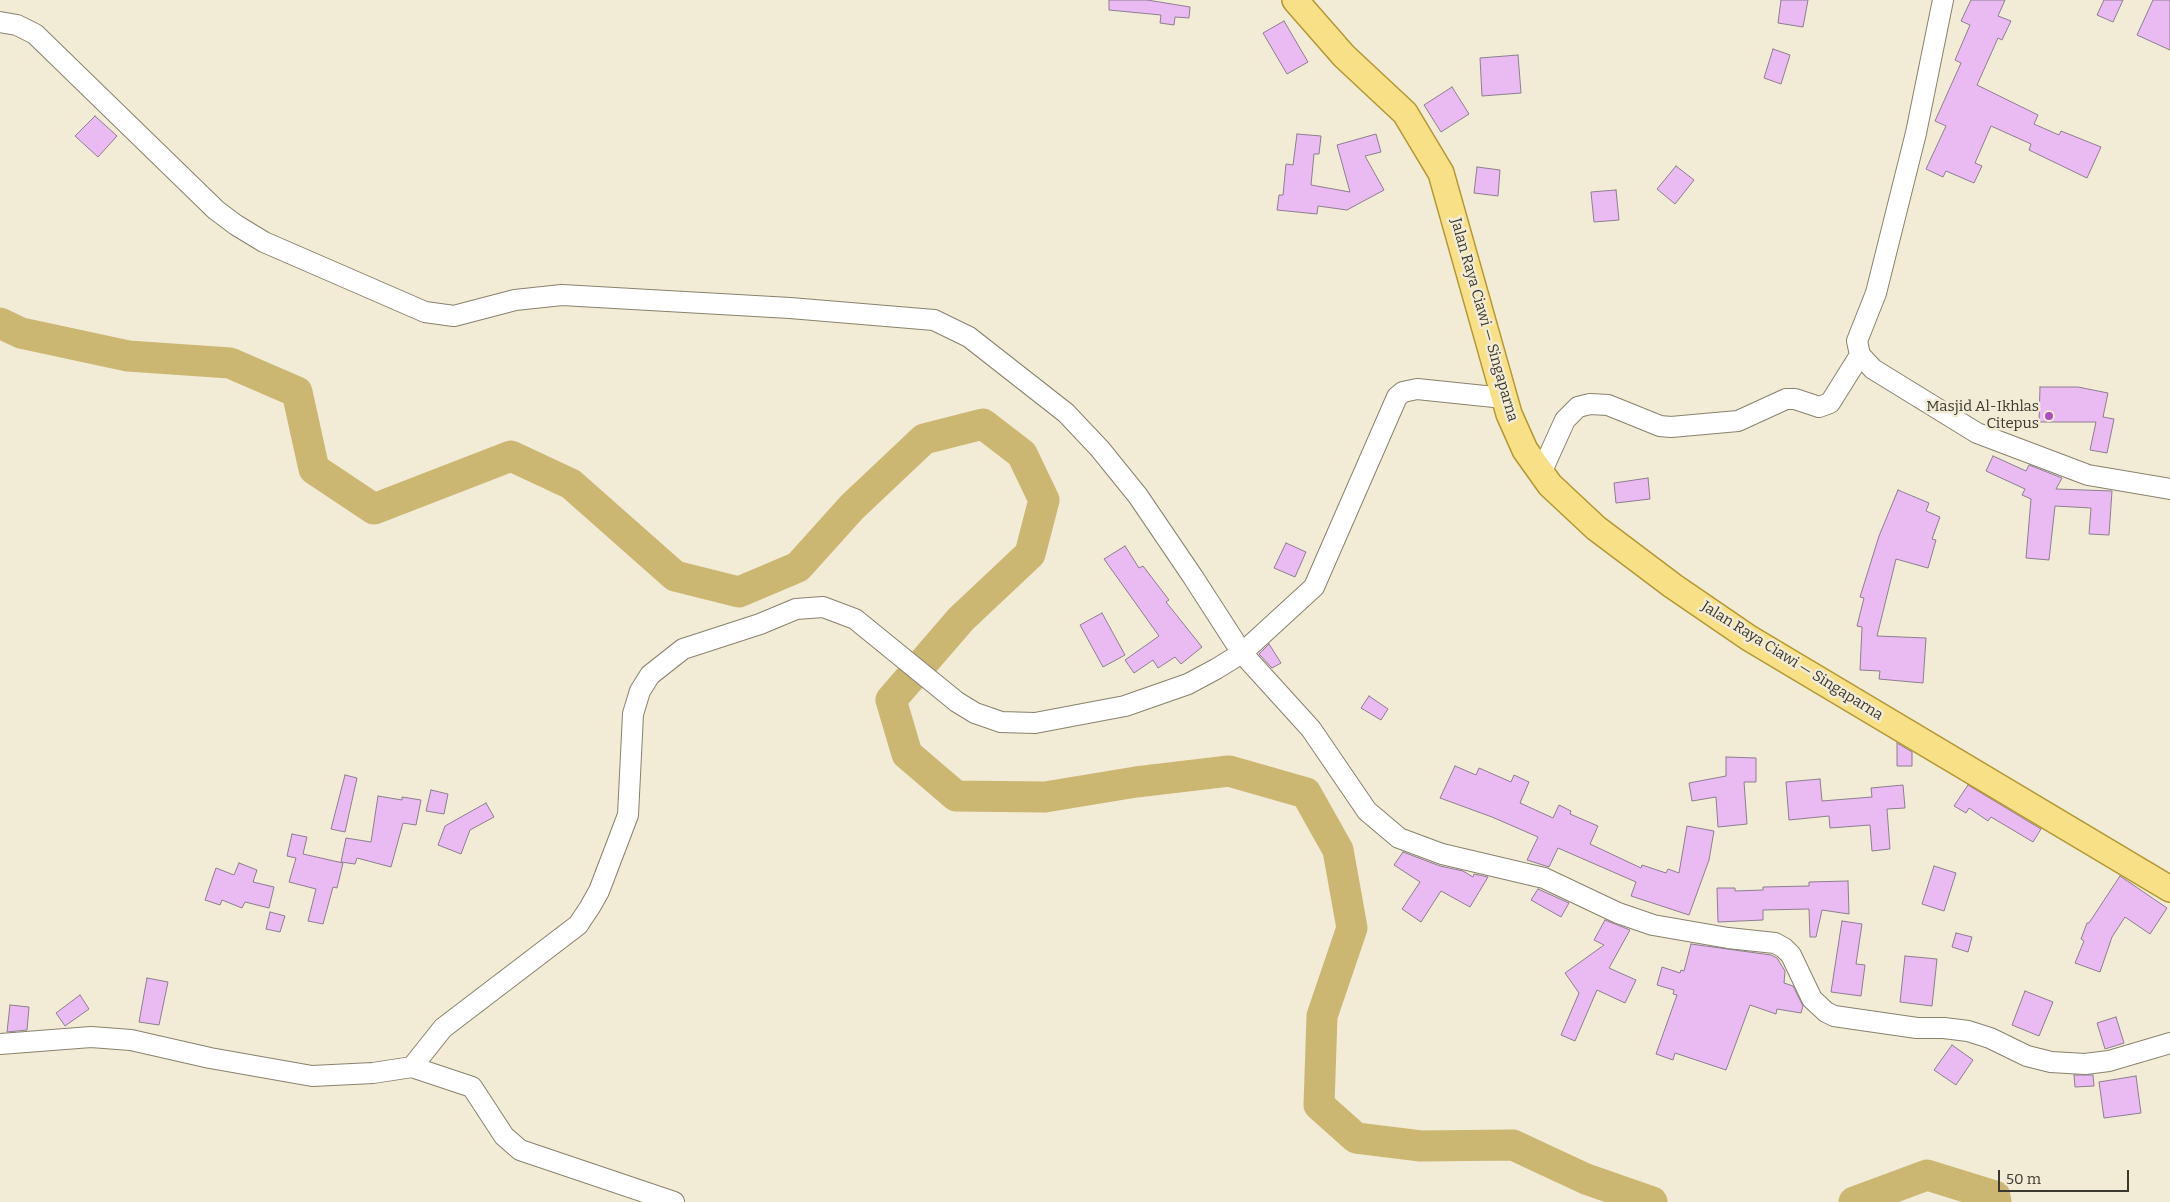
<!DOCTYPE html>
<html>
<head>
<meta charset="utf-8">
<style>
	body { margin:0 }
	#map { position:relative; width:2170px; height:1202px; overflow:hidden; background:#f2ebd5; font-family:Bitter,serif }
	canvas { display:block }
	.scale { position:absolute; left:1998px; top:1170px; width:131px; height:22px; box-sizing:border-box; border:2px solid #3a382f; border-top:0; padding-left:6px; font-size:15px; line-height:18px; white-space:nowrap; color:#3a382f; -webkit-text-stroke:4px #f2ebd5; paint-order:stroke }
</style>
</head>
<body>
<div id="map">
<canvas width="2170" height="1202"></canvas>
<div class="scale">50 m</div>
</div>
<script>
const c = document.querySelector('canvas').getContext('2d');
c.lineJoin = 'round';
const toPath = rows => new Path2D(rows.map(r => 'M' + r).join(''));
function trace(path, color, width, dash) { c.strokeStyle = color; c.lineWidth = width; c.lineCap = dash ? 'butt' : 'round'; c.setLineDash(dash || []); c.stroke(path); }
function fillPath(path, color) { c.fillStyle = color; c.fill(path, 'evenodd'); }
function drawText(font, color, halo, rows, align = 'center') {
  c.font = font + ' Bitter,serif'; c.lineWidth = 5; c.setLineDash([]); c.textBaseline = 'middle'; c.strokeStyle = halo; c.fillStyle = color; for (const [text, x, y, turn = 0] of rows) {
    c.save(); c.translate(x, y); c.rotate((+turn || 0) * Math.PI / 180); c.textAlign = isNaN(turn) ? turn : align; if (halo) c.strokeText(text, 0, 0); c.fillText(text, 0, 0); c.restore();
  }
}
const river = toPath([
	[0,323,21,333,128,356,230,363,297,392,314,469,374,509,511,456,571,484,675,576,739,592,798,567,852,507,924,439,983,424,1022,454,1044,500,1030,554,961,619,891,700,907,754,956,796,1045,797,1136,782,1229,771,1306,793,1338,850,1352,928,1322,1016,1319,1105,1356,1138,1421,1146,1513,1145,1586,1179,1652,1202],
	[1854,1202,1927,1175,1995,1196,1996,1202]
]);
const building = toPath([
	[1109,0,1147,0,1190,7,1189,18,1175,17,1174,25,1160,23,1161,15,1109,10,1109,0],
	[1781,0,1808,0,1803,27,1778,23,1781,0],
	[1971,0,2005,0,1998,16,2011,21,2002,40,1998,38,1977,85,2038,115,2034,124,2059,135,2061,131,2101,147,2087,178,2029,150,2031,144,1991,126,1975,163,1982,166,1974,183,1946,171,1943,177,1926,169,1946,126,1935,121,1961,63,1955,60,1970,25,1961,21,1971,0],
	[2104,0,2123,0,2113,22,2097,15,2104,0],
	[2153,0,2170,0,2170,50,2137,35,2153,0],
	[1284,21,1308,62,1287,74,1263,33,1284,21],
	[1773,49,1790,55,1781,84,1764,78,1773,49],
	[1518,55,1521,93,1482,96,1480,58,1518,55],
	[1452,87,1469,114,1441,132,1424,105,1452,87],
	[95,116,117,136,98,157,75,136,95,116],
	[1297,134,1321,136,1319,154,1314,154,1311,185,1350,192,1337,145,1376,134,1381,152,1365,156,1384,190,1347,210,1318,206,1317,214,1277,210,1279,195,1283,195,1286,164,1293,165,1297,134],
	[1676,166,1694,180,1675,204,1657,189,1676,166],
	[1477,167,1500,170,1498,196,1474,193,1477,167],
	[1616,190,1619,220,1594,222,1591,192,1616,190],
	[2040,387,2078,387,2108,393,2103,417,2114,419,2107,453,2090,450,2096,422,2039,422,2040,387],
	[1993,456,2026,471,2029,465,2062,478,2056,489,2112,491,2109,535,2089,534,2091,508,2055,506,2049,560,2026,558,2031,499,2022,495,2025,489,1986,471,1993,456],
	[1648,478,1650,499,1616,503,1614,483,1648,478],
	[1898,490,1929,503,1926,511,1940,517,1932,539,1936,540,1928,568,1896,559,1877,636,1926,638,1923,683,1879,679,1880,671,1860,670,1862,627,1857,626,1864,598,1860,597,1879,536,1898,490],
	[1286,543,1306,552,1295,577,1274,568,1286,543],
	[1125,546,1139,568,1143,566,1169,600,1166,602,1202,647,1181,664,1175,657,1158,668,1153,660,1134,673,1125,660,1159,636,1104,559,1125,546],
	[1102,613,1125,655,1103,667,1080,625,1102,613],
	[1269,644,1281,663,1272,668,1259,654,1269,644],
	[1369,696,1388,709,1381,720,1361,708,1369,696],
	[1897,743,1912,752,1912,766,1897,766,1897,743],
	[1726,757,1756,758,1756,782,1744,782,1747,824,1718,827,1716,797,1692,801,1689,783,1726,776,1726,757],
	[1455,766,1476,775,1479,768,1511,782,1514,775,1529,782,1520,803,1553,818,1559,805,1571,811,1570,814,1598,826,1590,844,1641,868,1642,865,1666,873,1668,869,1679,873,1687,826,1714,831,1709,860,1689,915,1631,896,1636,882,1558,848,1549,867,1527,860,1538,837,1492,817,1440,798,1455,766],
	[345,775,357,778,345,832,331,829,345,775],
	[1820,779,1822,801,1872,797,1871,788,1903,785,1905,808,1887,809,1890,849,1872,851,1870,825,1830,828,1829,816,1789,820,1786,782,1820,779],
	[1968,785,2041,829,2033,842,1991,817,1988,821,1969,808,1966,813,1954,806,1968,785],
	[431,790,448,794,444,814,426,811,431,790],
	[378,796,402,800,402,797,421,800,416,825,403,823,391,867,357,858,355,864,341,862,346,838,371,842,378,796],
	[486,803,494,817,470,830,461,854,438,845,445,826,486,803],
	[292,834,307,837,303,854,343,863,337,888,333,887,323,924,308,921,316,889,289,882,296,858,287,856,292,834],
	[1403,852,1440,866,1463,871,1473,877,1474,874,1488,877,1470,907,1441,891,1421,922,1402,909,1420,882,1394,865,1403,852],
	[239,863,257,870,253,882,274,887,269,908,245,902,242,908,222,900,220,905,205,900,216,868,234,875,239,863],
	[1934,866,1956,873,1944,911,1922,904,1934,866],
	[2120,876,2167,908,2150,934,2125,917,2112,937,2100,972,2075,963,2084,941,2081,939,2087,923,2089,923,2120,876],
	[1848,881,1849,914,1822,910,1816,937,1810,937,1809,909,1763,910,1763,920,1718,922,1717,888,1735,888,1735,891,1763,890,1763,887,1809,886,1809,882,1848,881],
	[1538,889,1569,903,1561,917,1531,900,1538,889],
	[270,912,285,916,280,932,266,929,270,912],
	[1605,920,1630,930,1609,968,1636,980,1625,1003,1597,990,1575,1041,1561,1035,1579,993,1565,973,1604,945,1594,940,1605,920],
	[1842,921,1862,924,1856,964,1865,965,1861,996,1831,992,1842,921],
	[1956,933,1972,937,1968,952,1952,947,1956,933],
	[1691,944,1771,955,1777,958,1785,971,1784,983,1793,986,1803,1006,1801,1013,1777,1009,1776,1014,1750,1005,1726,1070,1675,1053,1673,1060,1656,1054,1677,995,1673,994,1674,990,1657,985,1662,967,1680,973,1681,970,1684,971,1691,944],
	[1905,956,1937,959,1932,1006,1900,1002,1905,956],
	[147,978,168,982,159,1025,139,1022,147,978],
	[2025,991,2053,1002,2039,1036,2012,1025,2025,991],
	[80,995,89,1009,65,1026,56,1013,80,995],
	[10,1005,29,1007,27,1030,7,1032,10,1005],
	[2116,1017,2124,1043,2105,1049,2097,1023,2116,1017],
	[1952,1045,1973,1060,1956,1085,1934,1070,1952,1045],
	[2074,1075,2093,1075,2094,1086,2075,1087,2074,1075],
	[2136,1076,2141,1113,2104,1118,2099,1082,2136,1076]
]);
const minor = toPath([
	[1943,0,1916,133,1876,293,1857,341,1860,355,1873,369,1977,433,2088,475,2170,489],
	[0,22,17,25,35,34,216,210,236,225,264,242,425,312,454,316,515,300,562,295,790,308,934,320,969,337,1066,413,1100,449,1138,496,1193,577,1242,653,1311,729,1367,811,1399,838,1442,854,1544,878,1618,913,1653,925,1728,938,1775,943,1784,948,1791,955,1812,999,1826,1012,1834,1016,1917,1028,1944,1028,1968,1031,1990,1038,2027,1056,2051,1062,2085,1064,2109,1061,2170,1043],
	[1541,473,1565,420,1578,407,1590,404,1608,405,1660,426,1671,427,1738,421,1786,399,1795,399,1819,407,1830,403,1860,355],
	[0,1044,91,1037,131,1040,210,1058,312,1076,373,1073,412,1067,443,1028,578,925,590,907,599,891,628,815,633,714,640,691,650,675,683,649,760,624,796,609,823,607,855,619,957,702,975,713,1001,722,1035,723,1125,706,1188,684,1216,669,1242,653,1314,587,1397,397,1403,392,1417,389,1504,398],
	[412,1067,472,1087,504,1136,520,1150,674,1202]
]);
const major = toPath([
	[1295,0,1344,56,1405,113,1441,173,1509,414,1525,450,1550,485,1596,528,1673,586,1749,638,2170,889]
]);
const markers = [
	[2049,416,5,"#ab51bd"]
];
const streetNames = [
	["Jalan Raya Ciawi — Singaparna",1484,320,74],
	["Jalan Raya Ciawi — Singaparna",1792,661,32]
];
const poiNames = [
	["Masjid Al-Ikhlas",2039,407],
	["Citepus",2039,424]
];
trace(river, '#cbb672', 31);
fillPath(building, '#eabbf3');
trace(building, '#8c7e8f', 1);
trace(minor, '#88826e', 22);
trace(major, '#b29833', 28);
trace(minor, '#fff', 20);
trace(major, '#f8e086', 25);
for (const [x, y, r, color] of markers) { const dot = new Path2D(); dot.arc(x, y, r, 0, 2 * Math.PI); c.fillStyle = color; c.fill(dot); trace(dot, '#f2ebd5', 2); }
drawText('15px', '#3a382f', '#f2ebd5', streetNames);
drawText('15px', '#3a382f', '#f2ebd5', poiNames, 'right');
</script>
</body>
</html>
